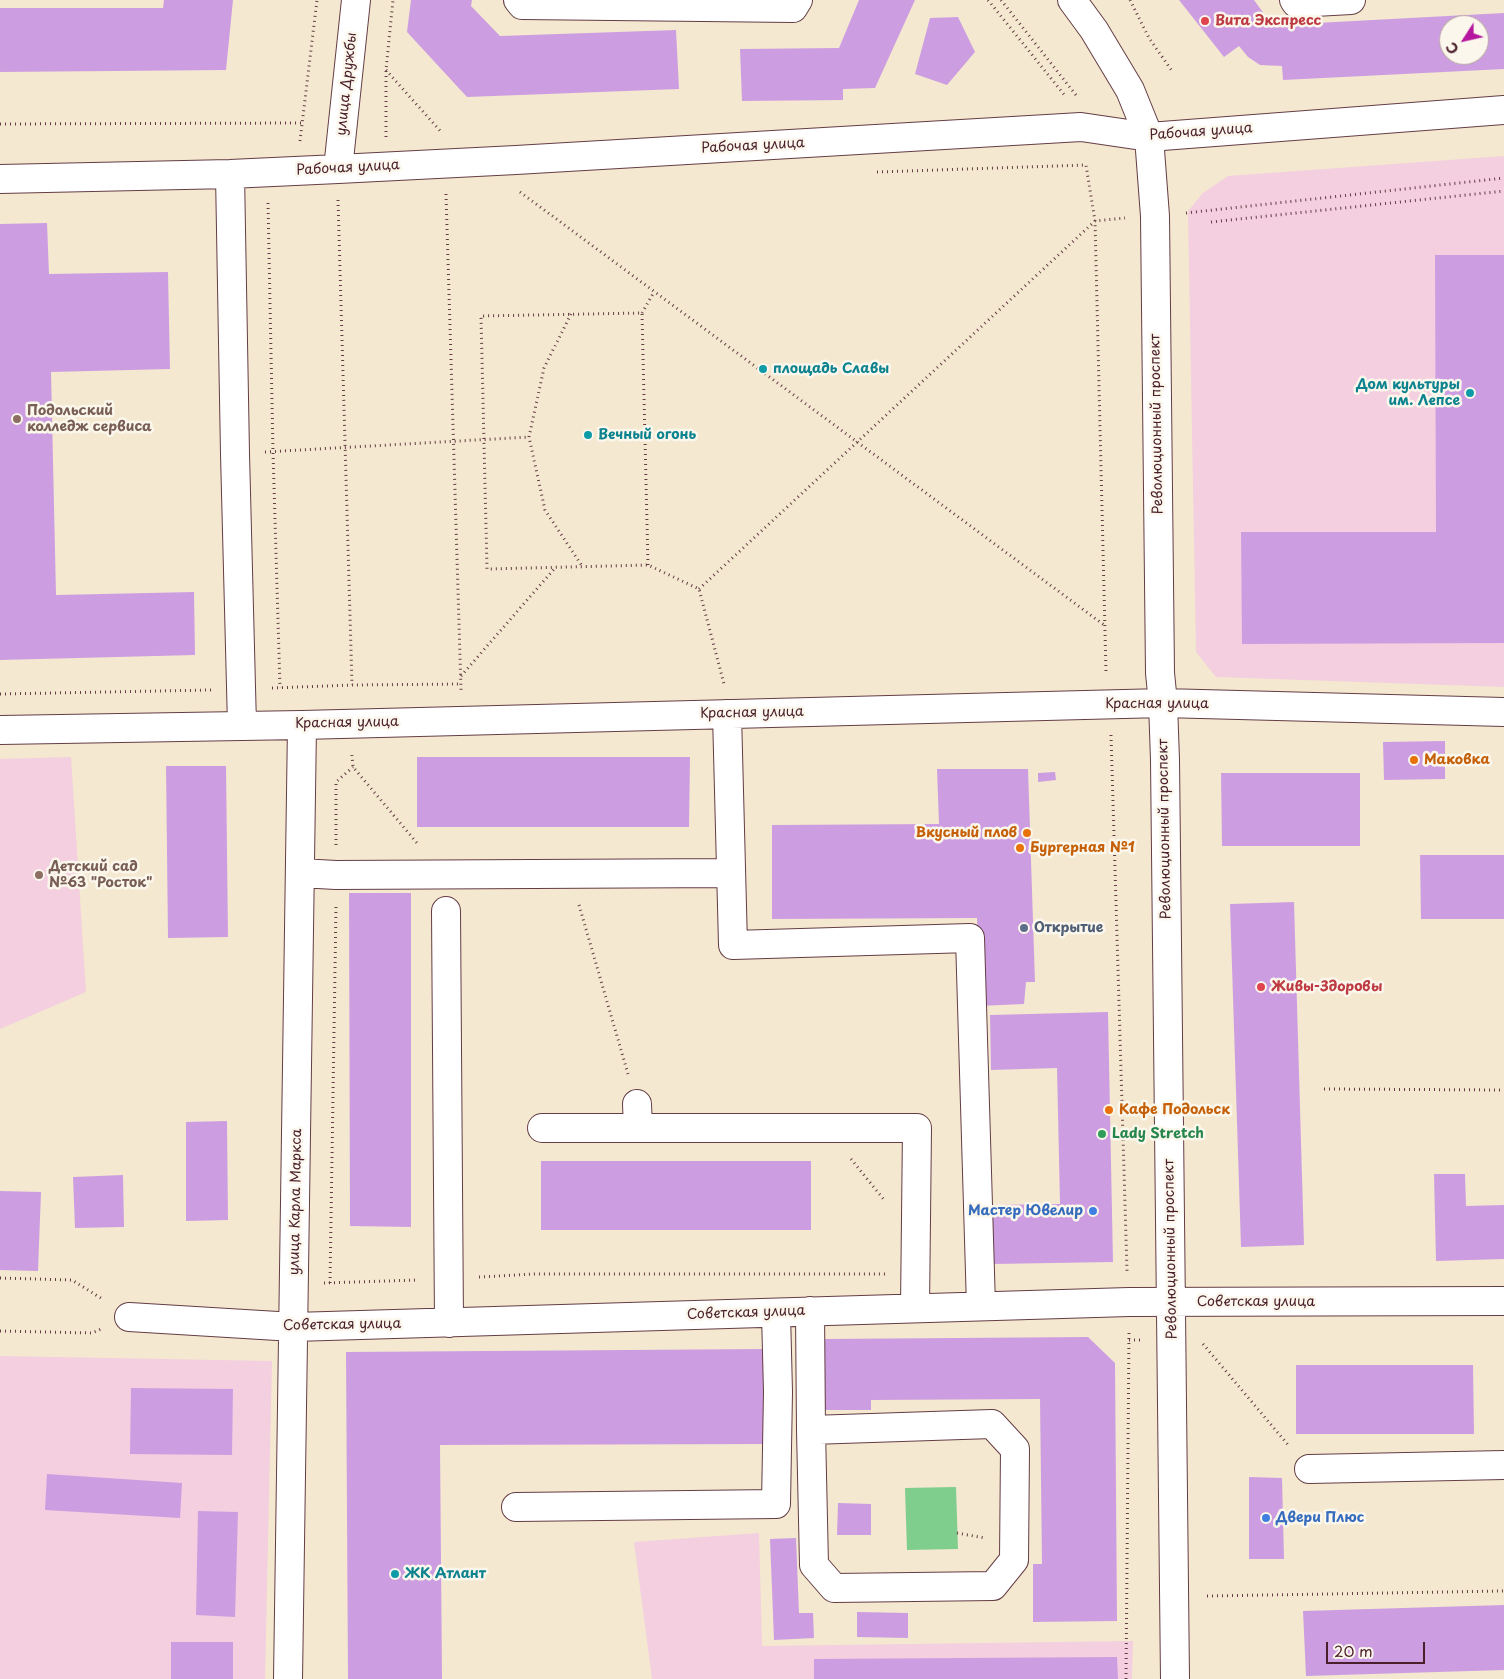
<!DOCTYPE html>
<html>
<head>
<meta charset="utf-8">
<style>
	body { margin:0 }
	#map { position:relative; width:1504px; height:1679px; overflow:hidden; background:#f4e8d0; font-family:"Playpen Sans",sans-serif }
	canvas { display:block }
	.north { position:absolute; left:1439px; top:15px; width:50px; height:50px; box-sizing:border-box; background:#fbf7ec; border:1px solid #b4a19f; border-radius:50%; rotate:235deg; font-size:14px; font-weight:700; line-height:20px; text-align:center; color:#4a1f2b }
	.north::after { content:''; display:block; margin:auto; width:18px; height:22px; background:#b5179e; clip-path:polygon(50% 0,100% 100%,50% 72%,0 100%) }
	.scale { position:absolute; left:1326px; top:1642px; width:99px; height:22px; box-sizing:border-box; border:2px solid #4a1f2b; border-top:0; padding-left:6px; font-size:15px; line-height:18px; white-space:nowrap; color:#4a1f2b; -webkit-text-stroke:4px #fbf7ec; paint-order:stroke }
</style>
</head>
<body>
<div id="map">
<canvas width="1504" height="1679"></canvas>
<div class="north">С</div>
<div class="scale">20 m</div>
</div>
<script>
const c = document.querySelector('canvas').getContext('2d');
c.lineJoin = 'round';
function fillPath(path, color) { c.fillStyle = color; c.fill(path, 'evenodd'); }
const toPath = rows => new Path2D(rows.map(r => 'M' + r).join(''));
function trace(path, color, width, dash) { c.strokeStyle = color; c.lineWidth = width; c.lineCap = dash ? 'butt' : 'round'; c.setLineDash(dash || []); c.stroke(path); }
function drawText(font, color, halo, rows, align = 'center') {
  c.font = font + ' "Playpen Sans",sans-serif'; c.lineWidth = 5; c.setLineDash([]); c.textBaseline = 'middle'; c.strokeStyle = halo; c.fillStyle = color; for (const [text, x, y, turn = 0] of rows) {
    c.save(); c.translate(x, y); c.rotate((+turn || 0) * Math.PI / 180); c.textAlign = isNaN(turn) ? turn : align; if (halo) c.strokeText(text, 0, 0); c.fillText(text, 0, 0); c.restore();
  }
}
const built = toPath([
	[1504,156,1504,687,1216,677,1196,652,1188,211,1203,193,1228,176],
	[71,757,86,992,0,1029,0,759],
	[0,1356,272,1361,265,1679,0,1679],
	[759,1533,762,1646,1133,1641,1132,1679,652,1679,634,1542]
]);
const green = toPath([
	[956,1487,958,1549,907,1550,905,1488]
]);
const building = toPath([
	[164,0,233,0,226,70,0,72,0,8,163,8],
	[411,0,472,0,471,6,500,36,676,30,679,89,467,97,407,32],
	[859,0,915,0,875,88,843,89,843,100,742,101,740,49,839,48],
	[1179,0,1254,0,1270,22,1279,25,1504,13,1504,69,1283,80,1282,66,1260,65,1248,57,1239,46,1224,57],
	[1449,25,1479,25,1479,55,1449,55],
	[958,17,975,52,947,85,915,74,930,18],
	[47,223,49,274,168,272,170,369,51,372,56,595,194,592,195,655,0,660,0,224],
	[1435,255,1504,255,1504,643,1242,644,1241,532,1436,532],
	[1445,741,1445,779,1384,780,1383,742],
	[417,757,690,757,689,827,417,827],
	[166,766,226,766,228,937,168,938],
	[937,769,1028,769,1035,982,1026,982,1024,1004,979,1006,977,918,772,919,772,825,939,824],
	[1055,772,1056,780,1038,782,1038,773],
	[1221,773,1360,773,1360,846,1222,846],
	[1420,855,1504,855,1504,919,1421,919],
	[349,893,411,893,411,1227,350,1226],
	[1294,902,1304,1245,1241,1247,1230,904],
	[1108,1012,1113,1262,993,1264,992,1205,1060,1204,1057,1068,991,1070,990,1015],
	[227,1121,228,1220,186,1221,186,1122],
	[541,1161,811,1161,811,1230,541,1230],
	[1434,1174,1465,1174,1466,1206,1504,1205,1504,1259,1436,1261],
	[123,1175,124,1227,75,1228,73,1177],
	[0,1191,41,1192,38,1271,0,1270],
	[1088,1337,1115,1363,1117,1621,1033,1622,1033,1564,1042,1564,1040,1399,871,1400,871,1410,825,1410,824,1339],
	[767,1349,767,1444,440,1445,442,1679,348,1679,346,1352],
	[1296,1365,1473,1365,1474,1434,1296,1434],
	[131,1388,233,1389,232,1455,130,1454],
	[47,1474,182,1483,180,1518,45,1510],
	[1249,1477,1282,1478,1284,1559,1249,1559],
	[838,1503,871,1504,871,1535,837,1535],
	[198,1511,238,1512,235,1617,196,1615],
	[796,1538,799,1613,813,1613,814,1638,774,1640,770,1539],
	[1504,1605,1504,1670,1306,1676,1303,1611],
	[857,1612,908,1613,908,1638,857,1637],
	[171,1642,233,1642,233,1679,171,1679],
	[1117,1657,1118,1679,814,1679,814,1659]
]);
const path = toPath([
	[988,0,1066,97],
	[1001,0,1076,95],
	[1130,0,1149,38,1172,71],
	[386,70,442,133],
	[0,124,302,123],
	[386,137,386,70,393,0],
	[300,141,317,0],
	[877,172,1086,165,1095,221,1106,673],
	[520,192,1104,625],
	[446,194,461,690],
	[338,200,352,685],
	[268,203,273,452,280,688],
	[1186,213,1504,178],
	[1211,222,1504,191],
	[642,313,654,292],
	[571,314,544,368,529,437,545,510,582,566],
	[265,452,529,437],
	[648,565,642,313,481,316,487,569,648,565,699,589,724,684],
	[699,589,1095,221,1125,218],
	[461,676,555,568],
	[272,688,352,685,461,684],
	[0,694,211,690],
	[1111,735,1127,1271],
	[352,755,353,767,417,843],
	[336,845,336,782,353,767],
	[579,905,628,1074],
	[1324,1089,1504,1090],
	[851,1159,885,1201],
	[479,1277,535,1274,885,1274],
	[0,1278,72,1280,104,1300],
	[324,1283,418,1280],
	[330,1283,336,906],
	[0,1331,92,1333,101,1329],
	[1129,1340,1142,1340],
	[1203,1344,1289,1446],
	[957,1533,985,1538],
	[1207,1596,1504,1591],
	[1126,1679,1129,1332]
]);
const minor = toPath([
	[518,0,522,5,793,8,798,0],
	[1072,0,1094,30,1130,90,1149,137,1155,216,1160,673,1163,703,1165,760,1175,1679],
	[1294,0,1296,3,1351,0],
	[338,169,356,0],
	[230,174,235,454,242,725],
	[0,179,230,174,338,169,516,160,1081,127,1149,137,1504,110],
	[727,714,733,945,970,938,981,1306],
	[0,730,302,725,1163,703,1504,712],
	[300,873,336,875,731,873],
	[446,911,449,1323],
	[637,1104,638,1128],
	[542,1128,917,1128,915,1308],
	[810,1311,811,1430,814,1565,834,1588,993,1586,1014,1560,1015,1449,992,1424,811,1430],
	[129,1317,294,1327,1129,1302,1504,1301],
	[1309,1469,1504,1465],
	[516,1507,776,1504,778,1392,776,1313],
	[288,1679,302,725]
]);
const markers = [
	[1205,21,5,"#e0444e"],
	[763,369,5,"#0f9aa8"],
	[1470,393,5,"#0f9aa8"],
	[17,419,5,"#8d6e63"],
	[588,435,5,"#0f9aa8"],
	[1414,760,5,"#e8710a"],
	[1027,833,5,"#e8710a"],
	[1020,848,5,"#e8710a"],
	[39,875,5,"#8d6e63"],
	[1024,928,5,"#5c6f8a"],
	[1261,987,5,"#e0444e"],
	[1109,1110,5,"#e8710a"],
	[1102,1134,5,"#2e9e5b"],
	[1093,1211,5,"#3f7fe0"],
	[1266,1518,5,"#3f7fe0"],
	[395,1574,5,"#0f9aa8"]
];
const healthNames = [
	["Вита Экспресс",1215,21],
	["Живы-Здоровы",1271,987]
];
const streetNames = [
	["улица Дружбы",347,84,-84],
	["Рабочая улица",1201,132,-4],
	["Рабочая улица",753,146,-3],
	["Рабочая улица",348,168,-3],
	["Революционный проспект",1157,424,-91],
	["Красная улица",1157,704],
	["Красная улица",752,713,-1],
	["Красная улица",347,723,-1],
	["Революционный проспект",1165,829,-91],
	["улица Карла Маркса",296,1202,-89],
	["Революционный проспект",1171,1249,-91],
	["Советская улица",1256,1302],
	["Советская улица",746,1313,-2],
	["Советская улица",342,1325,-1]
];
const cultureNames = [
	["площадь Славы",773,369],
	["Дом культуры",1460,385,"right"],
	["им. Лепсе",1460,401,"right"],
	["Вечный огонь",598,435],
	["ЖК Атлант",405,1574]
];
const educationNames = [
	["Подольский",27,411],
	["колледж сервиса",27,427],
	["Детский сад",49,867],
	["№63 \"Росток\"",49,883]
];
const foodNames = [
	["Маковка",1424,760],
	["Вкусный плов",1017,833,"right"],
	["Бургерная №1",1030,848],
	["Кафе Подольск",1119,1110]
];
const serviceNames = [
	["Открытие",1034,928]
];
const leisureNames = [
	["Lady Stretch",1112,1134]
];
const shopNames = [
	["Мастер Ювелир",1083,1211],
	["Двери Плюс",1276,1518,"left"]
];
fillPath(built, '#f3cfdf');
fillPath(green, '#80ce8d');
fillPath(building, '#cc9ee1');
trace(minor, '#643d44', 30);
trace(path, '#643d44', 3, [1, 4]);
trace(minor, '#fff', 28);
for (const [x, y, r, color] of markers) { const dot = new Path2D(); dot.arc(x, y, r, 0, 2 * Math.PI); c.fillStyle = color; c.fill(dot); trace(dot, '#fbf7ec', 2); }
drawText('bold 14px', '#be3a42', '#fbf7ec', healthNames, 'left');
drawText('14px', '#4a1f2b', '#fbf7ec', streetNames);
drawText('bold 14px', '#0d838f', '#fbf7ec', cultureNames, 'left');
drawText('bold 14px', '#785e54', '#fbf7ec', educationNames, 'left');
drawText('bold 14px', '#c56008', '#fbf7ec', foodNames, 'left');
drawText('bold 14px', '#4e5e75', '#fbf7ec', serviceNames, 'left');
drawText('bold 14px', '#27864d', '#fbf7ec', leisureNames, 'left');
drawText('bold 14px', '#366cbe', '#fbf7ec', shopNames, 'right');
</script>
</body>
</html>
